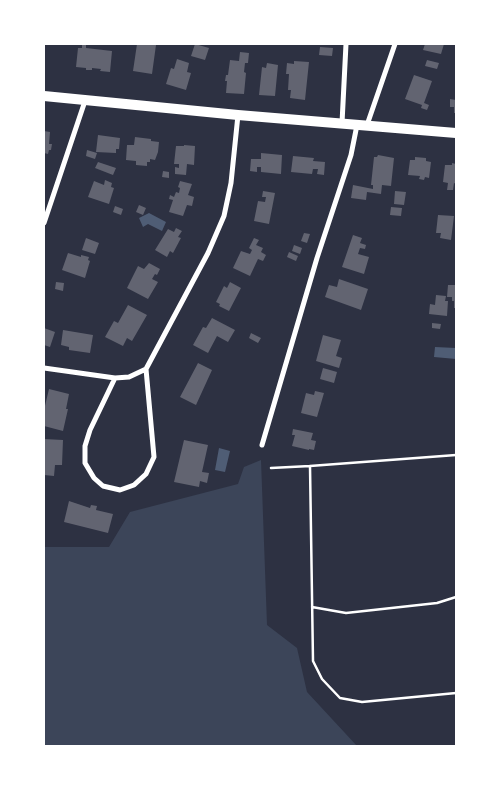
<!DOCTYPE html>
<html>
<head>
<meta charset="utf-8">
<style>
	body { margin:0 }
	#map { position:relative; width:500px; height:790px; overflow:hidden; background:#2d3142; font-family:"Fira Sans",sans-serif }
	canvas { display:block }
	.frame { position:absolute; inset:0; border:45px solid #fff; pointer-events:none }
</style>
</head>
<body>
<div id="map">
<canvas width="500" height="790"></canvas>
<div class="frame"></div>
</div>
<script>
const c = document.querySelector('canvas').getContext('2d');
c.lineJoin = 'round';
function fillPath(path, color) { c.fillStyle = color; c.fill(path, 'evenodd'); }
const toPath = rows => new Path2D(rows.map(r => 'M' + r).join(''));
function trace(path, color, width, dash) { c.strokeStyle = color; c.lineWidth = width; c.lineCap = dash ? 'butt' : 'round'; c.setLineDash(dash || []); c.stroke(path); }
const green = toPath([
	[261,460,267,625,297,648,307,692,357,746,44,746,44,547,109,547,130,512,238,484,244,467]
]);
const water = toPath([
	[149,213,166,222,162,231,148,224,143,227,139,218],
	[435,347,456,348,456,359,434,357],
	[219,448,230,451,225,472,215,470]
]);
const building = toPath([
	[137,44,156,45,152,74,133,71],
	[195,44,209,48,205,60,191,56],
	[425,44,444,44,441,54,423,50],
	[82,45,86,45,86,48,112,51,110,72,100,71,101,69,92,68,92,70,86,70,86,68,76,67,78,48,82,48],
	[320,47,333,48,332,56,319,55],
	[240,52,249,53,248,63,245,63,244,72,246,73,244,94,226,93,227,81,225,81,226,75,228,75,230,60,239,61],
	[177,59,189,63,187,72,191,73,186,90,166,84,171,68,174,69],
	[427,60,439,63,437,69,425,66],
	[294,61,309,62,305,100,290,98,291,90,288,90,289,74,286,74,287,63,294,64],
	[267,63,278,65,275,96,259,95,262,67,266,68],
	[414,75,432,81,424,103,429,105,427,110,421,108,422,105,405,99],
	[450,99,456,100,456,113,454,113,454,107,450,107],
	[44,131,50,132,49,144,52,144,51,150,49,150,48,154,44,153],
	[98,135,120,138,119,149,116,149,116,153,96,152],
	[135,137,151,139,151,141,159,142,158,152,155,160,150,159,150,162,147,162,147,166,136,165,136,161,126,160,127,145,134,145],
	[184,145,195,146,194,165,187,164,186,175,175,174,175,167,179,168,179,164,174,164,176,146,184,146],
	[87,150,97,153,95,159,86,156],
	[261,153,282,155,281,174,261,172,261,167,257,167,257,172,250,171,251,159,261,159],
	[378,155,394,158,391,186,382,185,381,194,367,192,366,200,351,198,353,185,373,189,373,185,371,185,374,157,377,157],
	[293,156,314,158,313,161,325,162,324,175,317,174,318,169,313,169,312,174,291,172],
	[415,157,426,158,426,161,431,162,429,178,425,177,424,180,419,179,420,176,408,175,410,160,415,160],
	[98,162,116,168,113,175,95,168],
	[452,163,456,164,456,184,454,183,453,190,447,190,448,183,443,182,445,165,452,165],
	[163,171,169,172,169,178,162,177],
	[105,180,112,183,111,187,114,188,109,204,88,197,94,181,104,185],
	[180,181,192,184,188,195,194,197,192,206,187,205,183,216,169,212,173,200,169,199,170,195,174,197,176,192,179,193,180,188,178,187],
	[263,191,275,193,269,224,254,221,258,201,265,202,266,197,262,197],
	[395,191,406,192,404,205,394,204],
	[139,205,146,208,143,215,136,212],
	[115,206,123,209,121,215,113,212],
	[391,207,402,208,401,216,390,215],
	[438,215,454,216,451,240,440,238,441,233,436,233],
	[176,228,182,231,178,237,181,238,173,253,170,251,167,257,155,250,168,229,174,232],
	[304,233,310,234,307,243,301,241],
	[353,235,362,238,360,243,366,245,365,249,360,248,358,254,369,257,364,274,342,267],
	[86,238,99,243,95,254,82,250],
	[254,238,259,240,256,245,263,248,261,252,266,255,263,261,258,259,250,276,233,268,241,251,250,254,252,250,249,248],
	[294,245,302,248,300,254,292,251],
	[289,252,298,256,296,261,287,257],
	[68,253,81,257,81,255,89,257,88,260,90,261,85,278,62,270],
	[149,263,160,269,157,275,155,274,152,279,158,282,148,299,127,288,138,266,144,269],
	[339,279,368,289,361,310,325,297,329,285,337,287],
	[56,282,64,283,63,291,55,289],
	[230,282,241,288,229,311,219,306,220,304,216,302,224,286,227,288],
	[448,285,456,285,456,308,454,308,454,301,452,301,452,297,447,297],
	[436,295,446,296,445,301,448,301,447,316,429,314,430,304,435,305],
	[128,305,147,315,132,341,127,338,123,346,105,337,114,321,118,323],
	[212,318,235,330,228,342,217,336,208,353,193,345,203,327,206,328],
	[432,323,441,324,440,329,432,328],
	[44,328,55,332,50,347,44,345],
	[63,330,93,335,90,353,69,350,69,347,61,345],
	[251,333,261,338,258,343,249,338],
	[323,335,341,340,336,356,342,358,339,368,316,361],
	[198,363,212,370,196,405,180,397],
	[323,368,337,372,334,383,320,379],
	[49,389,69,394,66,409,68,409,63,431,44,426,44,410],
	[315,391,324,393,317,417,301,413,306,393,314,395],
	[293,429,313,433,311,440,316,441,314,450,309,449,309,450,292,446,295,435,292,435],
	[44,439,63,440,62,465,55,465,54,476,44,475],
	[184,440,208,445,202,472,209,473,207,483,200,481,199,487,174,482],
	[69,501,90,508,91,505,97,506,96,510,113,514,108,533,64,522]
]);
const path = toPath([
	[456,455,310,466,313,661,322,679,340,698,362,702,456,693],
	[271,468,310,466],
	[312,607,346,613,437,603,456,597]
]);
const minor = toPath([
	[342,123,346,44],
	[367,125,395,44],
	[44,223,85,101],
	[44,368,115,378,129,377,146,369,208,253,224,216,231,183,238,115],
	[115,378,90,430,85,446,85,463,94,478,103,486,120,490,134,485,146,474,154,457,146,369],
	[262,445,317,258,351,155,357,125]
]);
const secondary = toPath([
	[44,96,238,115,456,133]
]);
fillPath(green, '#3c4559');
fillPath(water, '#4f5d75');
fillPath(building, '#626471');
trace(path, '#fff', 2.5);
trace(minor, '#fff', 5);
trace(secondary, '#fff', 10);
</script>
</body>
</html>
